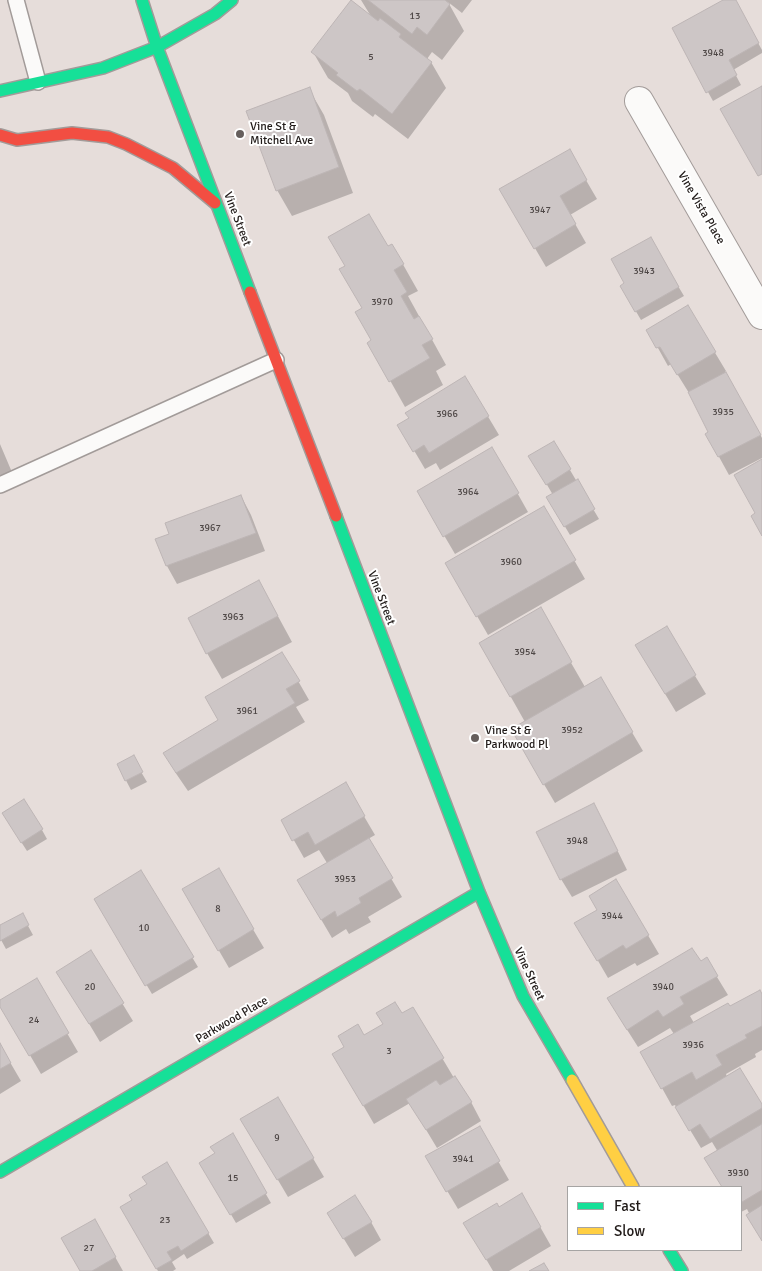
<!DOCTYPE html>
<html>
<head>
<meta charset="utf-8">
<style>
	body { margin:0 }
	#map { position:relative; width:762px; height:1271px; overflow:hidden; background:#e6ddda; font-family:Signika,sans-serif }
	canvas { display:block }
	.legend { position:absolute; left:567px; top:1186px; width:175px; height:65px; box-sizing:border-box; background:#fff; border:1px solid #a6a4a3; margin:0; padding:6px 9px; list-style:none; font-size:15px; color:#211b19 }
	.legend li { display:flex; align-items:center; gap:10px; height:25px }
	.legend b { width:25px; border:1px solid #a6a4a3 }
</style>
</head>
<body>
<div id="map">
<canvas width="762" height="1271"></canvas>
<ul class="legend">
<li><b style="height:6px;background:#16e098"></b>Fast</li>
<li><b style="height:6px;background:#ffcf43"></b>Slow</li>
</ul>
</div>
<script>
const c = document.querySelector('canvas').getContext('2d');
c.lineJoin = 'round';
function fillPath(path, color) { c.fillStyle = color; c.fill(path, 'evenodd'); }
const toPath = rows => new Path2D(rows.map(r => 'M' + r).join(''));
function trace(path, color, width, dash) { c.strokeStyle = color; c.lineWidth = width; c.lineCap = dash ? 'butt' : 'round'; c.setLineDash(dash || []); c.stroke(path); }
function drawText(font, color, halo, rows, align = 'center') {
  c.font = font + ' Signika,sans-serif'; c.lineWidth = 4; c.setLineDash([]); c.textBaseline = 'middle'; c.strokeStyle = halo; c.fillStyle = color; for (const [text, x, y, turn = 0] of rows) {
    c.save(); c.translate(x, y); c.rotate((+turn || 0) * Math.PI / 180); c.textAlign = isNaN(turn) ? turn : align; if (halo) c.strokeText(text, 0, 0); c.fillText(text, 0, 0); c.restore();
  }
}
const shadow = toPath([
	[361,0,472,0,462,13,448,2,464,31,442,60,432,52,427,59,431,62,446,88,408,139,375,114,373,117,352,101,348,93,328,78,313,52,372,18],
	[726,0,734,0,762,50,762,53,733,70,741,85,713,101,708,92],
	[309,89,324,115,353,193,292,216,277,190],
	[569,151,597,199,570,215,586,243,546,267,501,190],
	[650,239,684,296,641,320,621,286,626,284],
	[392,245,418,291,408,296,446,365,436,371,443,385,405,407,369,343,373,340,363,309,387,248],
	[687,306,726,371,725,372,762,438,762,458,729,475,707,435,710,432,689,393,671,364,668,366,648,330],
	[465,378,499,435,440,470,436,463,425,469,399,425],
	[554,443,599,519,570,535,548,498,553,495,530,456],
	[0,444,14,477,0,484],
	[492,448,528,512,455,554,418,491],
	[241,496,251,515,265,551,177,584,167,566,157,540,170,534],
	[544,508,585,579,488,635,447,564],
	[273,607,292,642,222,679,207,653],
	[540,609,585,687,600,678,643,751,555,803,512,730,525,722,481,644],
	[666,628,706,694,676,712,647,664],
	[282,653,309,700,296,707,305,722,188,791,175,772,220,721],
	[118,765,137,765,147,782,131,790],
	[345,784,375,835,368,839,402,897,368,917,371,922,349,934,346,929,332,938,298,880,327,863,319,850,304,858,283,821],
	[9,823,42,830,47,839,27,851],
	[604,823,627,870,572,897,561,879],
	[218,870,264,948,229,968,184,890],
	[141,872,198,967,152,994,96,900],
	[616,881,659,954,637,966,635,963,608,978,576,923,598,910],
	[27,924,33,935,6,949,0,938,0,926],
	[706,959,728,995,690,1016,694,1023,729,1008,762,996,762,1050,755,1054,756,1057,726,1074,727,1077,762,1107,762,1240,747,1209,741,1212,741,1187,723,1187,706,1158,718,1152,712,1142,701,1148,675,1105,672,1106,642,1052,674,1034,670,1028,638,1047,619,1017],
	[36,980,78,1052,41,1074,0,1004,0,1001],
	[69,990,122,1003,133,1021,100,1042],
	[413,1009,454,1078,471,1102,481,1121,437,1148,410,1103,374,1124,334,1055],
	[0,1045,21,1081,0,1094],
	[278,1099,324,1177,288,1197,242,1119],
	[479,1128,509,1180,458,1209,427,1157],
	[232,1135,271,1203,236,1223,201,1163,216,1154],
	[167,1164,214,1243,187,1259,184,1254,172,1262,176,1269,173,1271,158,1271,121,1208,133,1200],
	[522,1195,551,1246,509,1271,493,1271,465,1223,499,1209],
	[95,1221,123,1271,81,1271],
	[371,1222,381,1240,355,1257,339,1231]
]);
const building = toPath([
	[351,0,378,21,380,18,401,34,399,37,432,62,392,114,360,89,357,91,336,75,338,73,311,52,351,0],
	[368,0,445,0,450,4,427,35,417,27,412,34,368,0],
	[723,0,736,0,759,43,729,60,737,75,706,93,672,28,723,0],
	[762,86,762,174,758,176,720,109,762,86],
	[310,87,339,167,276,191,246,111,310,87],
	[570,149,587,180,560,196,576,224,534,249,499,189,570,149],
	[369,214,388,246,392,244,404,264,394,270,407,292,401,296,414,319,419,316,433,339,422,345,430,358,389,382,367,343,371,340,355,312,362,308,339,269,345,266,328,237,369,214],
	[651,237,679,287,635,312,620,286,624,283,611,259,651,237],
	[688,305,716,352,677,375,660,347,656,348,646,330,688,305],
	[726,372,761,435,718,457,705,434,708,432,688,392,726,372],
	[465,376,489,416,429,453,424,445,413,452,397,425,409,418,405,413,465,376],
	[554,441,571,469,546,485,528,456,554,441],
	[492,447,519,493,443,537,417,491,492,447],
	[762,459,762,536,751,516,755,513,734,475,762,459],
	[578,479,595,509,564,527,546,497,578,479],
	[241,495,256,533,166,566,155,539,169,534,165,523,241,495],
	[544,506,576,560,476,617,445,563,544,506],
	[259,580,278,616,206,654,188,618,259,580],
	[541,607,572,662,510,697,479,643,541,607],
	[667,626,696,675,665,694,635,645,667,626],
	[282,652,300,681,286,689,295,703,176,773,163,753,218,720,205,697,282,652],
	[601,677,633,732,543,785,511,729,601,677],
	[134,755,143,772,125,781,117,764,134,755],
	[346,782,365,816,315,845,308,832,292,841,281,820,346,782],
	[24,799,43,829,21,843,2,813,24,799],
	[594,803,618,851,560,880,536,832,594,803],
	[369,838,393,878,359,898,361,903,337,917,335,911,321,920,297,880,369,838],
	[219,868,254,929,218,951,182,889,219,868],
	[141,870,194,957,145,986,94,899,141,870],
	[616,879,649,935,626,949,623,945,597,961,574,923,597,910,589,896,616,879],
	[23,913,29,925,0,941,0,925,23,913],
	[692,948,701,961,707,957,718,976,680,997,684,1004,663,1017,658,1010,627,1030,607,998,692,948],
	[91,950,124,1003,89,1024,56,972,91,950],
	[37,978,69,1033,29,1056,0,1007,0,1000,37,978],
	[760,990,762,994,762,1026,745,1035,747,1038,716,1055,722,1065,696,1080,692,1072,661,1089,640,1052,728,1003,730,1006,760,990],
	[395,1002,402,1013,413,1007,444,1058,363,1106,332,1054,344,1047,338,1036,358,1024,364,1035,383,1024,376,1013,395,1002],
	[0,1043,11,1063,0,1069,0,1043],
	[740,1068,762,1104,762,1108,710,1139,700,1124,689,1131,675,1107,740,1068],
	[455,1076,472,1102,426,1130,406,1099,436,1080,440,1085,455,1076],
	[278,1097,314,1158,277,1180,240,1119,278,1097],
	[762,1124,762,1190,742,1202,741,1200,741,1187,722,1187,704,1158,762,1124],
	[480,1126,500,1161,446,1192,425,1156,480,1126],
	[233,1133,267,1193,230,1215,199,1163,215,1153,210,1147,233,1133],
	[167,1162,209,1233,181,1251,178,1246,167,1252,172,1260,156,1269,120,1207,132,1200,129,1195,147,1184,142,1177,167,1162],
	[522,1193,541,1227,486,1260,463,1223,497,1203,499,1207,522,1193],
	[355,1195,372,1222,343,1239,327,1213,355,1195],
	[762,1205,762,1241,746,1215,762,1205],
	[95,1219,116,1257,92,1271,80,1271,61,1238,95,1219],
	[544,1263,549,1271,529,1271,544,1263]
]);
const lane = toPath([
	[16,0,38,82],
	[0,485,276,360]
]);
const street = toPath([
	[639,101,762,315]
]);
const fast = toPath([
	[142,0,157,47,250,292],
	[0,91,103,68,157,47,215,14,232,0],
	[336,516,479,892,523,996,572,1080],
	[0,1172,479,892],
	[669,1250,682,1271]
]);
const slow = toPath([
	[572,1080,633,1187]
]);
const jam = toPath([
	[0,135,17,140,72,133,108,137,126,144,173,168,215,203],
	[250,292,336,516]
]);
const markers = [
	[240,134,5,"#665f5d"],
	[475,738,5,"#665f5d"]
];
const numberNames = [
	["13",415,16],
	["3948",713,53],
	["5",371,57],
	["3947",540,210],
	["3943",644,271],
	["3970",382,302],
	["3935",723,412],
	["3966",447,414],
	["3964",468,492],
	["3967",210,528],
	["3960",511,562],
	["3963",233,617],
	["3954",525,652],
	["3961",247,711],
	["3952",572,730],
	["3948",577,841],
	["3953",345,879],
	["8",218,909],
	["3944",612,916],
	["10",144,928],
	["20",90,987],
	["3940",663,987],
	["24",34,1020],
	["3936",693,1045],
	["3",389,1051],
	["9",277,1138],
	["3941",463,1159],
	["3930",738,1173],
	["15",233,1178],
	["23",165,1220],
	["27",89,1248]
];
const poiNames = [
	["Vine St &",250,127],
	["Mitchell Ave",250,141],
	["Vine St &",485,731],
	["Parkwood Pl",485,745]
];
const streetNames = [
	["Vine Vista Place",701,208,60],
	["Vine Street",237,219,69],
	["Vine Street",381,598,69],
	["Vine Street",529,974,65],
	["Parkwood Place",232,1020,-30]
];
fillPath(shadow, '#0003');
fillPath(building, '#cdc6c6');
trace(building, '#bdb5b5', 1);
trace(lane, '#a29b99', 18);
trace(street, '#a29b99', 30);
trace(fast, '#a29b99', 14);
trace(slow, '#a29b99', 14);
trace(jam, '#a29b99', 14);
trace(lane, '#fbfaf9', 15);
trace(street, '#fbfaf9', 28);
trace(fast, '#16e098', 11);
trace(slow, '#ffcf43', 11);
trace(jam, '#f24e42', 11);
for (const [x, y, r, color] of markers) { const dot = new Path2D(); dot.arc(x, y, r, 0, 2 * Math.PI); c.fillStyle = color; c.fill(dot); trace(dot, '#fff', 2); }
drawText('10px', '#4f4847', null, numberNames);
drawText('12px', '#211b19', '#fff', poiNames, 'left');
drawText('12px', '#211b19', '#fff', streetNames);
</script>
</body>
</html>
